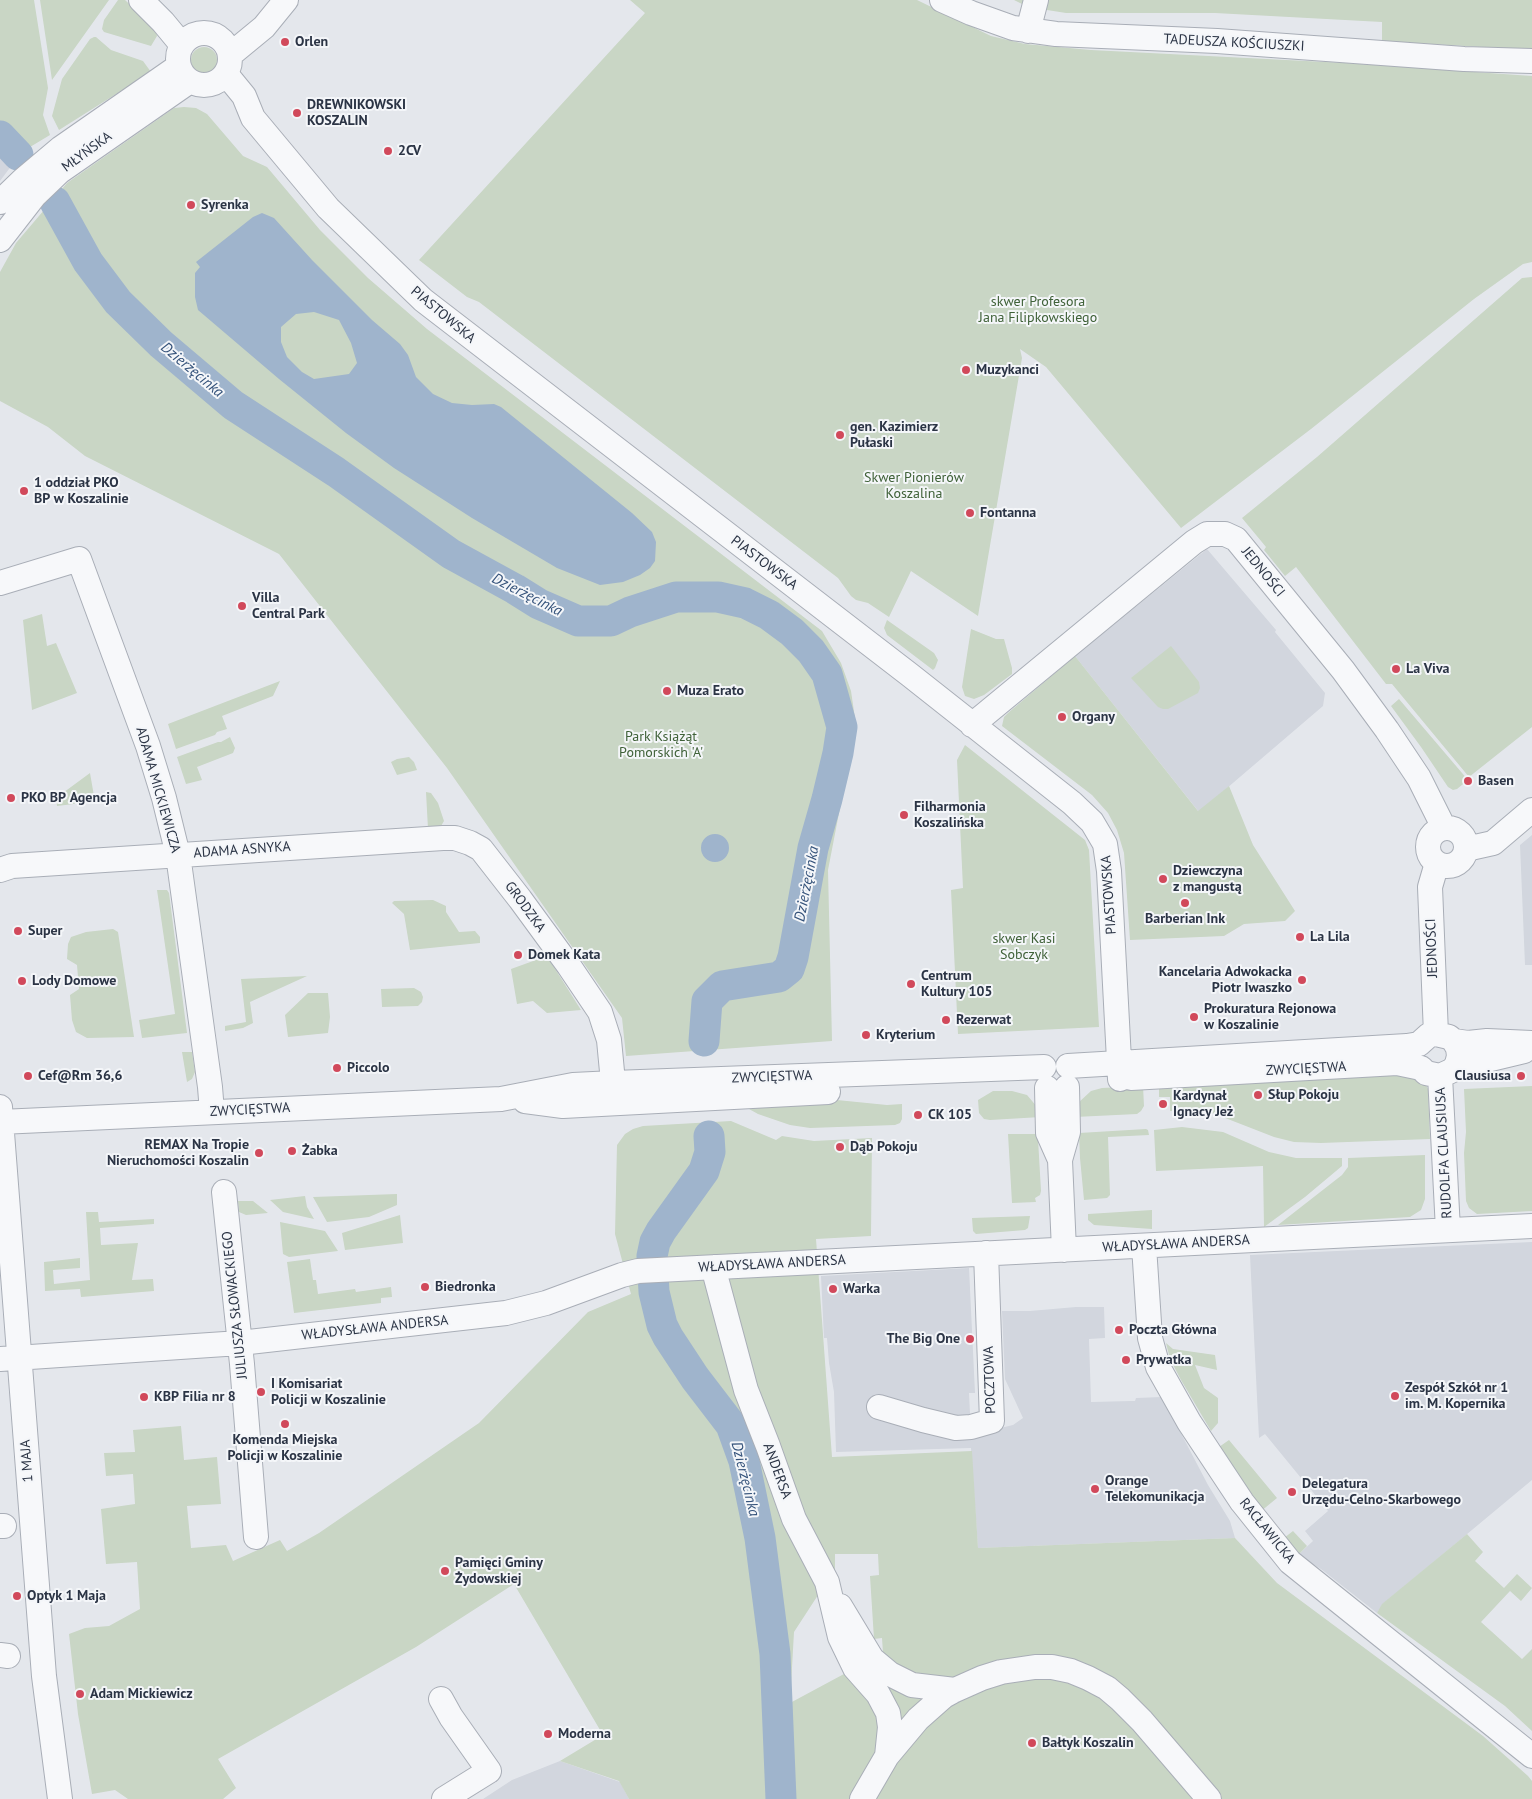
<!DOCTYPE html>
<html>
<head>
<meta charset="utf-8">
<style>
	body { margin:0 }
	canvas { display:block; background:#e4e7ec }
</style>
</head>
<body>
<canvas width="1532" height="1799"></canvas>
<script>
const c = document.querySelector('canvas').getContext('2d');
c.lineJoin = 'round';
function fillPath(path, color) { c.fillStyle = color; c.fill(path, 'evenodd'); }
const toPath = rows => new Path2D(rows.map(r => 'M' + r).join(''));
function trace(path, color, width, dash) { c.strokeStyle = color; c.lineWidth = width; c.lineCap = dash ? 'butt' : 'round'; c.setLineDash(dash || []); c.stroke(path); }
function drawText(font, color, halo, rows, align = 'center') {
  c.font = font + ' "PT Sans",sans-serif'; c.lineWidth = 4; c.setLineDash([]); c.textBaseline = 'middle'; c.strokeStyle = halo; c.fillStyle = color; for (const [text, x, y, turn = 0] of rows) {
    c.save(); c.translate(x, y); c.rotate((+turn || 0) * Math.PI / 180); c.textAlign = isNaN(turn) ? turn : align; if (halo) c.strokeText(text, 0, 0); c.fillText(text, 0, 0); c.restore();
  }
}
const built = toPath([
	[0,153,12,165,0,181],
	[1207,549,1276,630,1275,632,1325,693,1323,706,1199,812,1075,656],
	[1532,835,1532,965,1525,965,1520,845],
	[1532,1242,1532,1480,1383,1604,1377,1613,1321,1569,1298,1555,1313,1541,1305,1531,1328,1511,1308,1486,1310,1484,1304,1476,1301,1478,1265,1434,1259,1438,1250,1255],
	[969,1268,975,1393,969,1393,971,1435,1013,1425,1023,1418,1005,1379,1002,1311,1030,1311,1076,1307,1104,1307,1105,1338,1089,1339,1091,1402,1132,1401,1135,1401,1136,1398,1162,1397,1208,1485,1230,1521,1235,1538,978,1548,971,1448,836,1452,834,1392,829,1363,827,1338,824,1338,821,1276],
	[560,1761,620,1782,629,1799,483,1799,512,1780]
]);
const green = toPath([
	[0,0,34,0,48,88,43,115,50,135,10,159,0,147],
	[40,0,109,0,52,80],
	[118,0,125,0,155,28,157,36,151,46,104,32,102,29,104,20],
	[630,0,917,0,991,36,1025,44,1091,50,1345,63,1532,76,1532,262,1523,264,1474,299,1311,429,1181,528,1046,367,1020,349,1022,358,978,616,911,571,889,617,868,603,856,600,851,596,838,578,479,302,467,297,419,260,645,13],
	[1014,0,1532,0,1532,50,1382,41,1382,22,1215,13,1066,13,1028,7],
	[94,37,96,37,111,50,143,61,151,72,59,130,52,116,62,79,90,39],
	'191 60a13 13 0 1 1 26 0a13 13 0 1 1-26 0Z',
	[184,107,196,108,207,114,243,156,267,167,320,230,368,278,427,329,822,631,841,663,851,691,856,725,828,870,832,1041,626,1056,622,1018,447,768,279,554,85,456,48,427,0,401,0,272,16,243,67,183,174,108],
	[1532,277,1532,727,1469,777,1392,684,1386,684,1296,567,1285,576,1264,550,1266,547,1242,518,1317,457,1522,278],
	[42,614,47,646,56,643,77,693,32,710,23,620],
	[887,620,934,653,938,660,935,668,933,670,887,635,884,628],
	[971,629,996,639,1004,639,1012,668,1012,674,984,695,974,699,965,696,962,687],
	[1171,646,1199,682,1200,688,1198,693,1168,709,1163,709,1158,707,1131,678],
	[1075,656,1198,811,1229,786,1253,845,1295,911,1285,921,1244,924,1224,936,1130,940,1124,853,1117,830,1108,813,1092,795,1002,726,1004,717,1008,713],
	[280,681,273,696,222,716,227,729,217,732,215,735,176,749,168,724],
	[1399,699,1468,780,1457,789,1453,790,1448,787,1421,747,1391,706],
	[230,737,235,748,233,753,197,767,202,780,186,784,177,757,218,742,221,742],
	[965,745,1085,840,1089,850,1099,1027,958,1034,951,890,963,888,957,760],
	[409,757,414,762,417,770,397,775,391,762,397,759],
	[90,773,94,796,90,802,57,806,56,798],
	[426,792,431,793,438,803,444,821,441,826,428,829],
	[157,890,167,890,169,893,187,1033,142,1038,139,1020,175,1014],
	[433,900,446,906,446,912,459,932,475,931,480,937,480,943,410,950,404,914,392,903,394,901],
	[113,929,118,932,134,1037,87,1038,76,1032,72,1020,70,995,79,989,77,965,67,959,68,944,71,937,86,932],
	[547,956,581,1010,547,1013,533,1001,517,1004,511,969],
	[307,976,250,1002,253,1023,243,1028,225,1031,225,1026,246,1022,241,979],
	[414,988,421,992,423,997,422,1002,418,1006,382,1007,381,989],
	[308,993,328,993,330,1017,328,1033,288,1037,285,1015],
	[182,1052,192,1052,195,1072,192,1079,187,1082],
	[1407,1074,1426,1085,1428,1089,1430,1139,1321,1143,1294,1142,1274,1137,1215,1114,1198,1111,1170,1111,1170,1097,1159,1097,1159,1085],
	[1143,1086,1144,1106,1141,1111,1137,1114,1075,1117,1078,1103,1091,1091,1102,1088],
	[1532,1086,1532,1211,1477,1214,1469,1208,1466,1201,1464,1153,1466,1132,1464,1089],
	[993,1091,1012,1091,1027,1095,1038,1108,1041,1117,990,1120,984,1119,979,1113,978,1100],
	[827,1099,887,1105,902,1104,902,1119,900,1123,895,1125,810,1128,790,1125,758,1114,749,1109,747,1105],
	[731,1121,776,1140,782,1136,814,1141,872,1138,871,1236,816,1239,832,1457,972,1451,978,1548,1235,1538,1277,1583,1483,1736,1528,1776,1532,1781,1532,1799,629,1799,619,1781,560,1761,603,1735,514,1584,416,1647,218,1759,236,1788,223,1799,128,1799,115,1790,92,1794,78,1714,69,1634,85,1628,109,1626,140,1609,137,1562,106,1564,101,1509,135,1504,133,1474,106,1476,104,1453,135,1452,133,1430,181,1426,184,1460,217,1457,221,1504,187,1506,191,1548,226,1545,233,1561,280,1540,287,1551,319,1533,479,1423,588,1312,631,1294,615,1234,617,1145,625,1134,633,1129,643,1126],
	[835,1554,878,1554,879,1575,870,1576,874,1639,882,1638,883,1653,790,1703,794,1632,835,1569],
	[1182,1127,1223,1132,1269,1152,1296,1158,1342,1158,1342,1166,1305,1197,1264,1227,1263,1166,1156,1171,1154,1130],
	[1146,1129,1148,1130,1149,1135,1108,1137,1110,1195,1107,1198,1084,1200,1080,1158,1079,1133],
	[1008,1134,1037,1134,1038,1139,1041,1191,1040,1195,1035,1198,1036,1202,1012,1203],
	[1425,1155,1425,1199,1421,1210,1410,1217,1278,1225,1342,1175,1348,1167,1348,1158],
	[397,1194,397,1205,369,1217,327,1222,313,1197],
	[305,1196,307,1207,314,1219,283,1212,270,1200],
	[238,1201,253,1201,268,1213,246,1215,239,1212],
	[1152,1210,1152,1229,1094,1225,1088,1220,1088,1214],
	[86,1212,98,1212,99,1222,154,1219,154,1224,100,1228,101,1245,138,1243,132,1280,153,1279,154,1291,81,1297,80,1289,45,1291,44,1262,80,1258,80,1268,53,1270,54,1284,90,1280],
	[400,1215,403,1243,345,1250,342,1233],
	[1030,1216,1028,1228,1025,1230,976,1234,973,1231,972,1218],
	[280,1222,325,1231,338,1251,289,1257,283,1254],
	[310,1259,313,1280,316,1280,318,1294,355,1289,356,1292,391,1287,392,1297,381,1298,381,1303,294,1313,287,1262],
	[1166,1343,1173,1349,1215,1355,1217,1370,1195,1365,1204,1388,1218,1398,1218,1423,1211,1431,1181,1380,1170,1359],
	[1229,1440,1277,1498,1260,1512,1219,1447],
	[1293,1531,1307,1546,1298,1555,1284,1538],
	[1467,1534,1483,1552,1475,1561,1504,1588,1517,1574,1532,1588,1521,1601,1510,1591,1481,1622,1522,1659,1532,1649,1532,1731,1505,1706,1377,1613,1382,1604]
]);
const water = toPath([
	[262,213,274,218,312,260,372,320,400,344,408,355,416,377,433,394,452,403,472,405,494,404,501,407,632,513,652,532,656,542,655,561,650,568,640,575,623,582,600,585,557,568,472,518,394,468,346,433,279,379,198,310,195,297,195,273,200,267,196,262,253,217],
	[314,312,339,320,351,343,357,363,349,374,314,379,302,372,287,357,281,342,281,327,296,314],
	'701 848a14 14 0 1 1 28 0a14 14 0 1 1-28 0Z'
]);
const river = toPath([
	[0,136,18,155],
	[55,202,88,262,118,302,161,344,233,405,336,472,451,554,515,589,539,604,578,621,611,621,630,612,676,597,718,597,745,603,769,615,792,632,811,651,827,674,842,727,838,753,827,799,813,848,793,957,789,969,779,977,722,986,707,1001,704,1041],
	[709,1136,710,1152,704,1171,661,1231,655,1242,652,1256,654,1292,662,1325,668,1337,695,1378,731,1425,744,1461,760,1538,775,1654,781,1799]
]);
const minor = toPath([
	[141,0,163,22,182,45],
	[942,0,971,13,1013,28,1056,34,1217,41,1464,59,1532,61],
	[1028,31,1036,0],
	'178 59a26 26 0 1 1 52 0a26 26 0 1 1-52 0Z',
	[230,55,264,27,286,0],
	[226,74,244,96,253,118,328,208,423,300,910,675,1072,803,1092,822,1105,844,1109,871,1120,1079],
	[0,202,23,180,61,148,179,66],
	[0,240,35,195,59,172,190,81],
	[0,583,79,559,148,746,164,798,178,855,210,1087,212,1112],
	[972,725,1194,542,1207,534,1225,534,1236,539,1343,670,1387,730,1419,778,1444,828],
	'1428 847a19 19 0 1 1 38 0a19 19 0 1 1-38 0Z',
	[1466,849,1493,843,1532,810],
	[0,870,12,866,443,838,455,838,470,843,481,849,520,899,569,966,600,1012,609,1040,615,1103],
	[1436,1034,1430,887,1437,863],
	[1457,1064,1478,1062,1524,1051],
	[1068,1066,1407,1046,1419,1044,1429,1035,1436,1034,1449,1037,1454,1041,1468,1043,1487,1041,1532,1043],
	[1440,1076,1448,1230],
	[1131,1078,1397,1063,1421,1068,1426,1073,1440,1076,1453,1070,1457,1064,1459,1056,1458,1048,1454,1041],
	[1047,1088,1048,1133,1060,1160],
	[525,1101,563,1106,828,1092],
	[0,1107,44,1676,60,1799],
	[0,1122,501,1099,573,1085,614,1083,1044,1067],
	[224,1192,242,1364,256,1537],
	[1144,1246,1150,1338,1158,1367,1189,1422,1242,1502,1290,1562,1532,1756],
	[1064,1250,1060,1160,1068,1132,1067,1087],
	[715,1267,716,1278,746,1390,768,1446,794,1519,827,1582,840,1637,855,1668,878,1694,888,1713,890,1727,887,1756,862,1799],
	[0,1359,240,1343,506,1313,546,1303,622,1275,638,1271,1532,1226],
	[879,1407,923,1420,956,1428,971,1427,992,1421,986,1253],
	[0,1526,4,1526],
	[840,1606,872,1659,890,1674,912,1685,955,1690],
	[0,1655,8,1656],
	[441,1699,451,1717,489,1771,444,1799],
	[887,1756,918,1719,944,1696,955,1690,982,1678,1001,1672,1035,1667,1052,1667,1071,1671,1088,1678,1107,1688,1120,1699,1142,1721,1209,1799]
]);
const markers = [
	[285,42,5,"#d1495b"],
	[297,113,5,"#d1495b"],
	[388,151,5,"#d1495b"],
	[191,205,5,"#d1495b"],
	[966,370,5,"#d1495b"],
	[840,435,5,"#d1495b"],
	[24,491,5,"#d1495b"],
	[970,513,5,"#d1495b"],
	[242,606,5,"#d1495b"],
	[1396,669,5,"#d1495b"],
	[667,691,5,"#d1495b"],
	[1062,717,5,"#d1495b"],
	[1468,781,5,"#d1495b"],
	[11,798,5,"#d1495b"],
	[904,815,5,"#d1495b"],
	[1163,879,5,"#d1495b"],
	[1185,903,5,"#d1495b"],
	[18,931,5,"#d1495b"],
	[1300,937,5,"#d1495b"],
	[518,955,5,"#d1495b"],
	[1302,980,5,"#d1495b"],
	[22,981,5,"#d1495b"],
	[911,984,5,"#d1495b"],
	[1194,1017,5,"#d1495b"],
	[946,1020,5,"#d1495b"],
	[866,1035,5,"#d1495b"],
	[337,1068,5,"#d1495b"],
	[28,1076,5,"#d1495b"],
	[1521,1076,5,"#d1495b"],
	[1258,1095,5,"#d1495b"],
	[1163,1104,5,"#d1495b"],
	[918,1115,5,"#d1495b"],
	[840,1147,5,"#d1495b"],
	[292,1151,5,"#d1495b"],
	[259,1153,5,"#d1495b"],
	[425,1287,5,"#d1495b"],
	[833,1289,5,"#d1495b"],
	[1119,1330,5,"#d1495b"],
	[970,1339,5,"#d1495b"],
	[1126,1360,5,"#d1495b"],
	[261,1392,5,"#d1495b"],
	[1395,1396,5,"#d1495b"],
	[144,1397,5,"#d1495b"],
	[285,1424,5,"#d1495b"],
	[1095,1489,5,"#d1495b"],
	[1292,1492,5,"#d1495b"],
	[445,1571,5,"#d1495b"],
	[17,1596,5,"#d1495b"],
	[80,1694,5,"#d1495b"],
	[548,1734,5,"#d1495b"],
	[1032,1743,5,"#d1495b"]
];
const poiNames = [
	["Orlen",295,42],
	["DREWNIKOWSKI",307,105],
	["KOSZALIN",307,121],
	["2CV",398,151],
	["Syrenka",201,205],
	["Muzykanci",976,370],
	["gen. Kazimierz",850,427],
	["Pułaski",850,443],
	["1 oddział PKO",34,483],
	["BP w Koszalinie",34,499],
	["Fontanna",980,513],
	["Villa",252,598],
	["Central Park",252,614],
	["La Viva",1406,669],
	["Muza Erato",677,691],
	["Organy",1072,717],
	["Basen",1478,781],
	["PKO BP Agencja",21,798],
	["Filharmonia",914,807],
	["Koszalińska",914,823],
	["Dziewczyna",1173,871],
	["z mangustą",1173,887],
	["Barberian Ink",1185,919,"center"],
	["Super",28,931],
	["La Lila",1310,937],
	["Domek Kata",528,955],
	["Kancelaria Adwokacka",1292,972,"right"],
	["Piotr Iwaszko",1292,988,"right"],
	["Centrum",921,976],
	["Kultury 105",921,992],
	["Lody Domowe",32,981],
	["Prokuratura Rejonowa",1204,1009],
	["w Koszalinie",1204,1025],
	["Rezerwat",956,1020],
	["Kryterium",876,1035],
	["Piccolo",347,1068],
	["Cef@Rm 36,6",38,1076],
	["Clausiusa",1511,1076,"right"],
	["Słup Pokoju",1268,1095],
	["Kardynał",1173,1096],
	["Ignacy Jeż",1173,1112],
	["CK 105",928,1115],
	["REMAX Na Tropie",249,1145,"right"],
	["Nieruchomości Koszalin",249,1161,"right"],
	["Dąb Pokoju",850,1147],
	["Żabka",302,1151],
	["Biedronka",435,1287],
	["Warka",843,1289],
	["Poczta Główna",1129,1330],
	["The Big One",960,1339,"right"],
	["Prywatka",1136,1360],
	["I Komisariat",271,1384],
	["Policji w Koszalinie",271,1400],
	["Zespół Szkół nr 1",1405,1388],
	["im. M. Kopernika",1405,1404],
	["KBP Filia nr 8",154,1397],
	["Komenda Miejska",285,1440,"center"],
	["Policji w Koszalinie",285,1456,"center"],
	["Orange",1105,1481],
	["Telekomunikacja",1105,1497],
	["Delegatura",1302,1484],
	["Urzędu-Celno-Skarbowego",1302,1500],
	["Pamięci Gminy",455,1563],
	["Żydowskiej",455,1579],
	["Optyk 1 Maja",27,1596],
	["Adam Mickiewicz",90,1694],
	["Moderna",558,1734],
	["Bałtyk Koszalin",1042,1743]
];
const streetNames = [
	["TADEUSZA KOŚCIUSZKI",1234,43,3],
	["MŁYŃSKA",87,152,-36],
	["PIASTOWSKA",443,315,40],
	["PIASTOWSKA",764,563,37],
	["JEDNOŚCI",1263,572,51],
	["ADAMA MICKIEWICZA",158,790,74],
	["ADAMA ASNYKA",242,850,-4],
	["PIASTOWSKA",1109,895,-94],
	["GRODZKA",525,907,54],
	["JEDNOŚCI",1432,948,-92],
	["ZWYCIĘSTWA",1306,1069,-3],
	["ZWYCIĘSTWA",772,1077,-2],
	["ZWYCIĘSTWA",250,1110,-3],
	["RUDOLFA CLAUSIUSA",1444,1153,-93],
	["WŁADYSŁAWA ANDERSA",1176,1244,-3],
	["WŁADYSŁAWA ANDERSA",772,1264,-3],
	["JULIUSZA SŁOWACKIEGO",235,1305,-96],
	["WŁADYSŁAWA ANDERSA",375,1328,-6],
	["POCZTOWA",990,1380,-92],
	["1 MAJA",27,1461,-94],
	["ANDERSA",777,1471,70],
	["RACŁAWICKA",1267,1531,51]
];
const parkNames = [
	["skwer Profesora",1038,302],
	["Jana Filipkowskiego",1038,318],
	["Skwer Pionierów",914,478],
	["Koszalina",914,494],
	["Park Książąt",661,737],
	["Pomorskich 'A'",661,753],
	["skwer Kasi",1024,939],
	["Sobczyk",1024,955]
];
const waterNames = [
	["Dzierżęcinka",192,370,40],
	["Dzierżęcinka",527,595,27],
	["Dzierżęcinka",807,884,-79],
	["Dzierżęcinka",745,1479,76]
];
fillPath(built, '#d2d6de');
fillPath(green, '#c9d6c5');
fillPath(water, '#9fb4cc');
trace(river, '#9fb4cc', 31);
trace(minor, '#a9aeb7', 26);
trace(minor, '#f7f8fa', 24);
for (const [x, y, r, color] of markers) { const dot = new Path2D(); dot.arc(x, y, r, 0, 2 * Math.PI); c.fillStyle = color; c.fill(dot); trace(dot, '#f4f6f9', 2); }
drawText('bold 14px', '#2b3445', '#f4f6f9', poiNames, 'left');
drawText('14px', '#2b3445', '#f4f6f9', streetNames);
drawText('14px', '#3f6138', '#f4f6f9', parkNames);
drawText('italic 15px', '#34527a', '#f4f6f9', waterNames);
</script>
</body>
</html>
